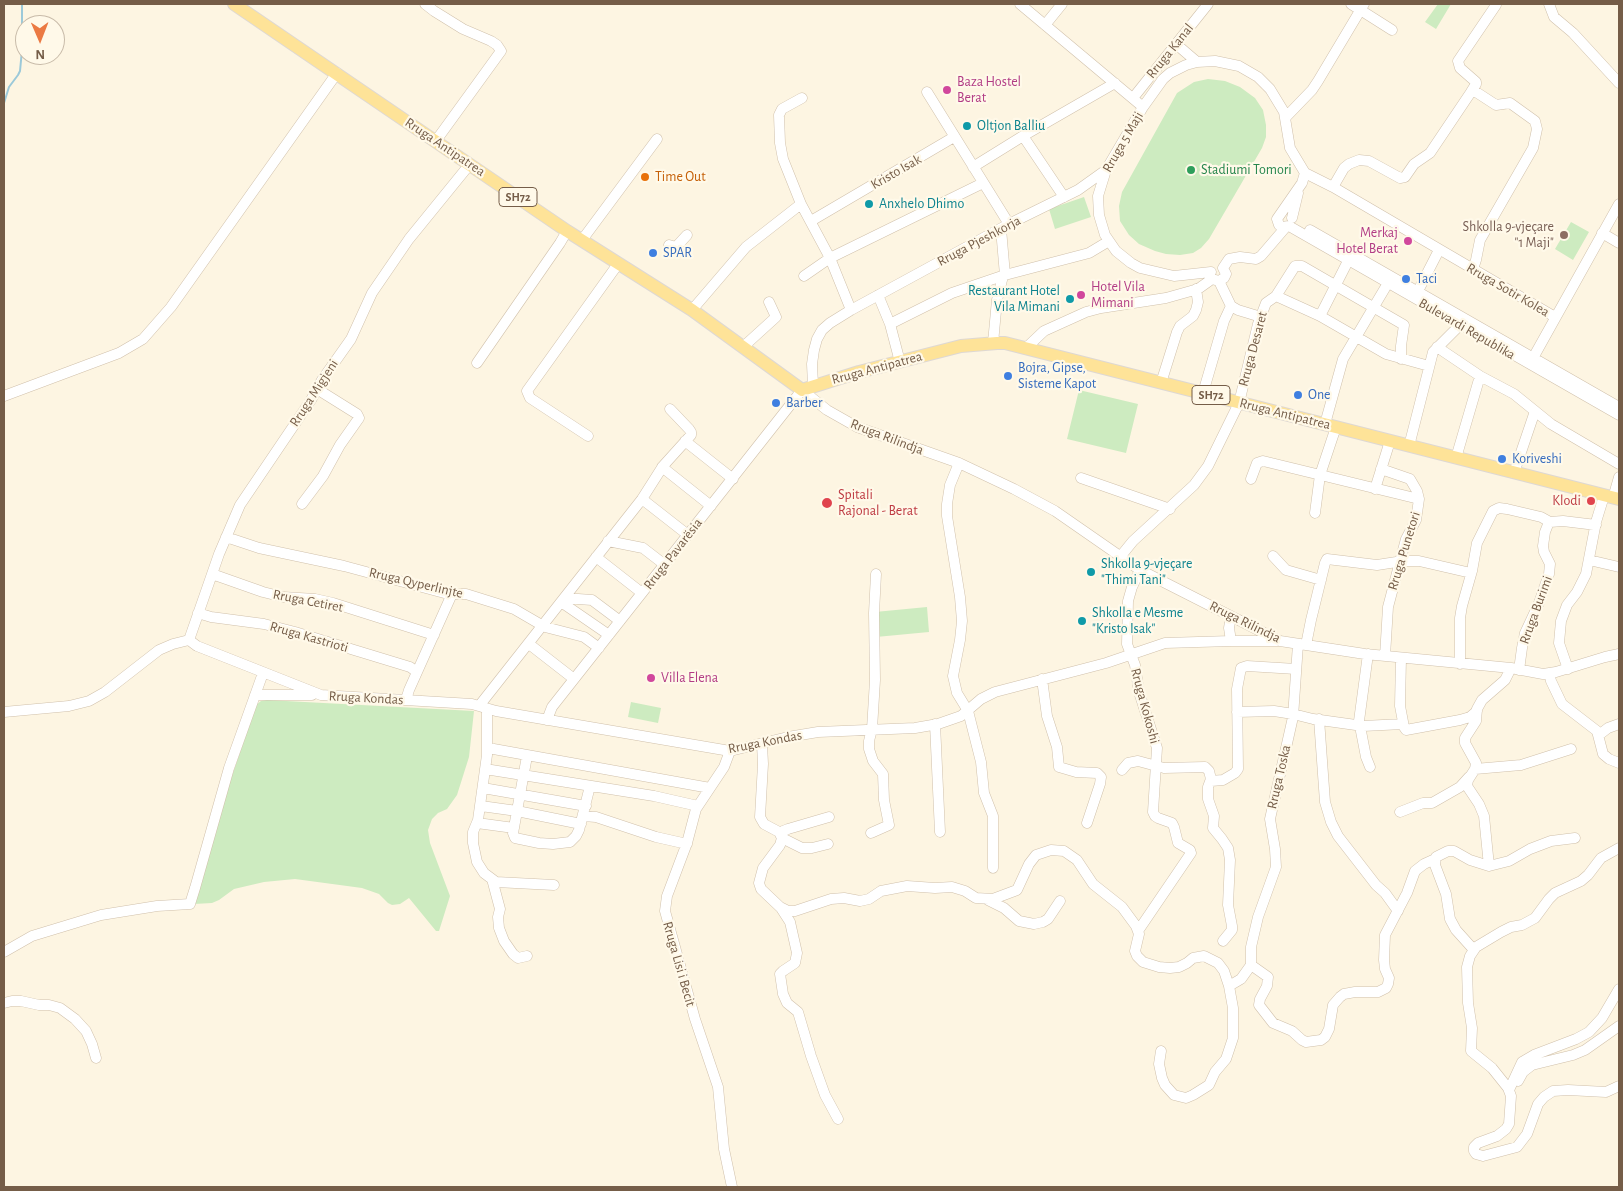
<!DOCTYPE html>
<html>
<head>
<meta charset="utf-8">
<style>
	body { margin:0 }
	#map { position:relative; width:1623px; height:1191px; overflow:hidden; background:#fdf5e2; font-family:"Alegreya Sans",sans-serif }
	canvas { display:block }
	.frame { position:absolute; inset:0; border:5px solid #755d48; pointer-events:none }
	.north { position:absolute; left:15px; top:15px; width:50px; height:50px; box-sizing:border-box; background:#fff9e9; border:1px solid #c8bba9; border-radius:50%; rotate:179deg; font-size:14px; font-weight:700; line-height:20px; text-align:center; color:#755d48 }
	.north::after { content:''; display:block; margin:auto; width:18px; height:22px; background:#eb7a43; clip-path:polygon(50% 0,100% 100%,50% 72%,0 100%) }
</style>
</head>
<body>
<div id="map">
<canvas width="1623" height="1191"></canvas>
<div class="frame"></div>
<div class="north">N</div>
</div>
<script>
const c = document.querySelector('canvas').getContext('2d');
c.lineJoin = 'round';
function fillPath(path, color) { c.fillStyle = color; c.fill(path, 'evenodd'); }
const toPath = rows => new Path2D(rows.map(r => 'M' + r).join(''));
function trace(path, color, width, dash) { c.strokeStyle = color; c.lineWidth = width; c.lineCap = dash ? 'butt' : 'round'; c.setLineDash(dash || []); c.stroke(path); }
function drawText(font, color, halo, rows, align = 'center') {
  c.font = font + ' "Alegreya Sans",sans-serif'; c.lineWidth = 4.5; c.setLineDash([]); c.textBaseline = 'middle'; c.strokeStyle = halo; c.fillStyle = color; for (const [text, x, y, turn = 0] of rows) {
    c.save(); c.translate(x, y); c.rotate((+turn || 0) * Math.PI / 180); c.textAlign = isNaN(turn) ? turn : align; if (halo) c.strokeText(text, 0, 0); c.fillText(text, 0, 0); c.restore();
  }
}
const green = toPath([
	[1438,4,1451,4,1436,29,1425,22],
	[1208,79,1225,81,1240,87,1255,98,1263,110,1266,125,1266,137,1262,148,1209,239,1201,248,1193,253,1180,255,1166,254,1155,251,1139,244,1129,235,1120,221,1119,206,1122,192,1177,93,1194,82],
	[1084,197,1091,217,1055,229,1049,209],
	[1571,222,1589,232,1573,260,1555,249],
	[1079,390,1138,404,1126,453,1067,439],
	[927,607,929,632,876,637,875,612],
	[267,700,474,711,469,757,457,795,447,809,438,813,432,819,428,830,430,843,450,896,439,931,436,931,409,898,400,904,392,905,388,903,379,894,362,888,295,879,264,882,234,889,219,900,212,903,194,904,191,897,256,705,261,701],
	[631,702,661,708,658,723,628,717]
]);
const stream = toPath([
	[4,103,9,87,18,75,20,71,22,50,22,4],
	[4,174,4,193]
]);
const minor = toPath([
	[425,4,434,11,463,29,491,41,497,45,501,51,435,142],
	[1020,4,1143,107],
	[1351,4,1392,30],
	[1549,4,1554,17,1573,33,1619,83],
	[1045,25,1062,4],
	[1176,44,1197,62],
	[927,92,1009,224],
	[1471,92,1476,84,1476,82,1460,68,1458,61,1496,5],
	[802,98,782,109,779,115,780,143,783,159,801,204,830,258,851,310],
	[1133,98,1208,4],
	[1285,118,1312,90,1318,81,1364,4],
	[973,167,1023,136],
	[1333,187,1344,168,1349,164,1359,160,1369,161,1400,178,1405,177,1414,164,1430,153,1471,92,1476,92,1496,105,1510,103,1535,121,1537,129,1533,148,1480,240,1476,260,1473,269],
	[1064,197,1023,136,1115,83],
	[1292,218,1298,193],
	[811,221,954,137],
	[1289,226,1619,415],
	[1289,226,1282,227,1279,225,1277,219,1302,183,1305,173],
	[1001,229,1005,275],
	[1310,230,1619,407],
	[1602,233,1619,243],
	[582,240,657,139],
	[669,245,676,247,687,235],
	[1211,272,1174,276,1140,268,1131,263,1116,251,1105,235,1099,215,1098,196,1106,170,1143,107,1163,79,1170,73,1186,65,1197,62,1215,61,1239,66,1258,77,1270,89,1284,112,1290,148,1305,173,1333,187,1555,317],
	[804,276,830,258,983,183],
	[1212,279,1219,281,1224,278,1226,274,1223,268,1229,259,1240,257,1256,259,1261,256,1285,228],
	[1219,281,1231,306,1238,310,1261,317],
	[1418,291,1439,250],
	[878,295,890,324,900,362],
	[1276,296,1320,316,1386,354,1429,366],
	[692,310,746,247,801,204],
	[1320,316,1348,261],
	[890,324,952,293,1005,275,1089,253,1109,241],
	[993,343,997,300,1003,276],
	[743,347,776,317,769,302],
	[1437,347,1480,376,1514,394,1551,424,1619,464],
	[1026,348,1044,331,1086,312,1101,308,1166,298,1198,289,1212,279],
	[1533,358,1619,204],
	[477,363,560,243,567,231],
	[1161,383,1177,332,1180,326,1193,316,1196,310,1198,302,1196,289],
	[813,385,812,364,814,350,817,339,822,330,830,323,851,310,1009,224,1078,190,1106,170],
	[1203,393,1224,321,1231,306],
	[4,396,119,353,143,339,171,307,337,73],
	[1325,424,1343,359,1388,283],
	[588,436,530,398,527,391,618,264],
	[685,441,733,479],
	[1409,446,1433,352,1460,325],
	[1456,458,1480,376],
	[959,463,950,485,947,504,947,516,960,597,962,621,960,640,953,676,957,693,968,711,981,762,984,793,993,816,993,868],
	[662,467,711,506],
	[1381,469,1410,479,1417,491,1419,499,1416,520,1406,539,1388,607,1385,656],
	[1514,473,1535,411],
	[1081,478,1170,509],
	[1251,479,1257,463,1263,461,1419,499],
	[1375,489,1390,441],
	[1613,498,1619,477],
	[642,499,688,535],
	[302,504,323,476,340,445,359,418,357,414,317,389],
	[1315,513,1320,475,1336,427],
	[226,537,259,548,344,566,448,594,466,594,514,609,545,627,584,637,599,648],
	[608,541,643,548,665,565],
	[1273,556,1286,570,1321,580],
	[596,557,642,593],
	[1120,557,1133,541,1194,485,1208,466,1239,403,1258,324,1266,303,1276,296,1295,266,1302,266,1404,325,1401,346,1401,359],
	[1589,560,1619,567],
	[212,574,263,592,283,597,315,599,333,603,434,635],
	[564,598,592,600,620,621],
	[561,602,609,635],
	[198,613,211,617,264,624,295,632,410,667,417,672],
	[1231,616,1229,628,1231,641],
	[189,640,197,646,321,695,472,704,496,711,730,751,788,737,818,732,915,728,938,724,961,716,981,699,995,692,1106,663,1165,643,1231,641,1277,641],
	[189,640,219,554,240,505,311,400,322,380,351,339,372,293,409,239,470,164],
	[529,644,574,679],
	[1306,645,1311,620,1325,563,1327,559,1377,565,1403,561,1419,561,1471,573],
	[1368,654,1359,721,1366,757,1370,767],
	[1401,658,1400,706,1404,727,1406,730,1460,720,1470,717,1477,711],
	[1460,664,1460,618,1462,606,1472,571,1477,543,1493,511,1499,508,1507,509,1541,517,1550,522,1563,521,1596,525],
	[1568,669,1559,643,1561,621,1567,605,1577,592,1586,574,1596,522,1604,496],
	[1519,670,1522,648,1525,633,1539,603,1549,574,1550,564,1544,552,1543,546,1545,532,1549,522],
	[1549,673,1551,681,1562,704,1597,731,1603,754,1609,759,1619,763],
	[1042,679,1047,716,1057,747,1059,767,1076,772,1097,773,1101,777,1100,784,1087,823],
	[255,695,312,695],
	[406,700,409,690,452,594],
	[479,706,642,499,663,466,691,435,691,432,689,429,670,409],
	[487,710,487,755,478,820,473,832,473,843,477,862,484,873,496,882,554,885],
	[4,712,69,706,89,701,105,692,159,650,173,644,189,640],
	[1237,712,1274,711,1293,714,1313,719,1363,726,1403,724],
	[1319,719,1325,802,1331,822,1338,836,1376,885,1385,893,1398,911],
	[547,720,552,707,802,390,827,410,857,427,959,463,1014,489,1055,511,1140,570,1280,641,1365,654,1511,668,1543,674,1556,672,1605,657,1619,654],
	[935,724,940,832],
	[1599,735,1608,728,1619,724],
	[762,744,763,764,760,817,764,824,779,832,782,838,780,845,763,868,759,883,761,889,780,907,788,911,795,911,831,899,844,898,860,901,869,899,881,891,907,886,935,888,952,887,965,891,976,898,993,899,1017,890,1029,864,1036,855,1051,850,1064,851,1077,860,1093,884,1122,907,1136,926,1139,934,1135,951,1137,956,1143,962,1159,967,1170,968,1179,967,1187,963,1193,958,1204,956,1218,963,1224,971,1229,986,1233,1008,1233,1038,1226,1059,1215,1072,1209,1085,1193,1095,1186,1098,1174,1095,1165,1085,1162,1078,1159,1064,1161,1051],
	[488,748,710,788],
	[730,751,724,767,696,809,687,843,667,896,665,911,695,1019,718,1087,724,1149,732,1187],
	[527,756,513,833,515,838,539,843,553,844,570,842,576,836,579,830,590,786],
	[485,769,654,796,698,806],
	[1475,769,1521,765,1571,749],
	[1122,770,1128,763,1138,761,1164,768,1205,767,1209,771,1211,779,1208,787,1208,799,1214,816,1213,828,1222,839,1228,848,1230,860,1228,905,1232,926,1232,930,1223,941],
	[1211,781,1223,780,1235,773,1238,769,1237,689,1241,668,1247,666,1296,669],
	[483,788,586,806],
	[481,806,517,811,581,824],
	[1400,812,1423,803,1432,803,1460,787,1469,777],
	[583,816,596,817,656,837,687,844],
	[477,823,514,828],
	[871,833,889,825,884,800,883,774,873,761,869,749,869,741,872,729,875,680,874,613,876,574],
	[828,844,812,848,802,848,782,838,783,831,788,829,829,817],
	[1619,848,1601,858,1588,875,1581,881,1555,893,1549,899,1535,918,1522,925,1511,927,1501,932,1476,947,1470,956,1467,967,1468,1003,1472,1028,1471,1051,1492,1068,1508,1088,1511,1096,1509,1124,1506,1129,1497,1136,1478,1143,1474,1147,1474,1151,1476,1154,1483,1156,1517,1147,1527,1134,1538,1104,1544,1097,1553,1091,1568,1090,1606,1092,1619,1086],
	[1489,866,1484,816,1479,804,1467,786,1468,780,1475,769,1476,763,1465,743,1465,738,1476,721,1477,709,1482,700,1505,680,1511,668],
	[492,879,500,909,498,917,499,928,504,941,513,954,518,958,527,956],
	[988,900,1004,908,1019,921,1034,924,1043,922,1048,919,1060,901],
	[781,908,790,922,797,953,795,963,783,971,780,974,783,994,787,1003,798,1012,811,1056,825,1095,838,1119],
	[1138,931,1191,853,1190,850,1178,843,1174,827,1172,823,1158,818,1155,816,1153,812,1157,748,1139,692,1135,665,1127,644,1128,601,1132,587,1140,570],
	[1474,950,1456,930,1450,919,1446,894,1435,865,1436,857,1448,851,1454,851,1470,860,1489,866,1509,861,1530,849,1551,841,1575,838],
	[4,952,32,936,101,915,157,906,190,904,195,888,229,768,263,673],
	[1251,965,1268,977,1267,986,1260,999,1259,1005,1273,1023,1292,1031,1302,1040,1306,1042,1321,1040,1325,1037,1329,1029,1333,1005,1340,997,1344,994,1355,992,1378,992,1386,988,1388,984,1389,978,1385,969,1384,960,1385,935,1407,893,1415,871,1424,864,1435,859],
	[1229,986,1241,979,1251,965,1251,947,1258,917,1276,867,1275,849,1270,819,1293,717,1298,644],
	[4,1003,12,1001,21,1001,39,1005,49,1005,60,1008,75,1019,86,1031,92,1044,96,1058],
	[1518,1081,1523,1072,1532,1065,1573,1055,1585,1050,1619,1026],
	[1509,1090,1522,1062,1534,1055,1576,1039,1589,1032,1602,1018,1619,989]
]);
const major = toPath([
	[234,4,567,231,692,310,802,390,859,372,961,346,997,343,1005,343,1619,499]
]);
const markers = [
	[947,90,5,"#d1479c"],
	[967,126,5,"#0f9aa8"],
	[1191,170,5,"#2e9e5b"],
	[645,177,5,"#e8710a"],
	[869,204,5,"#0f9aa8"],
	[1564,235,5,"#8d6e63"],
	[1408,241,5,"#d1479c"],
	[653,253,5,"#3f7fe0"],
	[1406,279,5,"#3f7fe0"],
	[1081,295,5,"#d1479c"],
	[1070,299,5,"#0f9aa8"],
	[1008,376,5,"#3f7fe0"],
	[1298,395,5,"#3f7fe0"],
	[776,403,5,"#3f7fe0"],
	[1502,459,5,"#3f7fe0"],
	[1591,501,5,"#e0444e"],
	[827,503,6,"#e0444e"],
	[1091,572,5,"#0f9aa8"],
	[1082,621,5,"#0f9aa8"],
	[651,678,5,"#d1479c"]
];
const shields = [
	[518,197,38],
	[1211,395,38]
];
const shieldNames = [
	["SH72",518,197],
	["SH72",1211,395]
];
const streetNames = [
	["Rruga Kanal",1170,51,-51],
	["Rruga 5 Maji",1123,142,-60],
	["Rruga Antipatrea",445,147,34],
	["Kristo Isak",896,172,-30],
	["Rruga Pjeshkorja",979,241,-28],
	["Rruga Sotir Kolea",1508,290,30],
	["Bulevardi Republika",1467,329,30],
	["Rruga Desaret",1253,349,-75],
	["Rruga Antipatrea",877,368,-15],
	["Rruga Migjeni",314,393,-57],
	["Rruga Antipatrea",1285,414,14],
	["Rruga Rilindja",887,437,21],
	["Rruga Punetori",1404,551,-73],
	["Rruga Pavarësia",673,554,-52],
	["Rruga Qyperlinjte",416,583,13],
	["Rruga Cetiret",308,601,11],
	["Rruga Burimi",1536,610,-70],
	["Rruga Rilindja",1245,622,26],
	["Rruga Kastrioti",309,637,16],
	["Rruga Kondas",366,698,3],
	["Rruga Kokoshi",1145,706,75],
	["Rruga Kondas",765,742,-11],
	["Rruga Toska",1279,777,-77],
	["Rruga Lisi i Becit",679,964,74]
];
const hotelNames = [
	["Baza Hostel",957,82],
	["Berat",957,98],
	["Merkaj",1398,233,"right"],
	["Hotel Berat",1398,249,"right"],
	["Hotel Vila",1091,287],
	["Mimani",1091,303],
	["Villa Elena",661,678]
];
const cultureNames = [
	["Oltjon Balliu",977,126],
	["Anxhelo Dhimo",879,204],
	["Restaurant Hotel",1060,291,"right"],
	["Vila Mimani",1060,307,"right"],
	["Shkolla 9-vjeçare",1101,564],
	["\"Thimi Tani\"",1101,580],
	["Shkolla e Mesme",1092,613],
	["\"Kristo Isak\"",1092,629]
];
const leisureNames = [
	["Stadiumi Tomori",1201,170]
];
const foodNames = [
	["Time Out",655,177]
];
const educationNames = [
	["Shkolla 9-vjeçare",1554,227],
	["\"1 Maji\"",1554,243]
];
const shopNames = [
	["SPAR",663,253],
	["Taci",1416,279],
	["Bojra, Gipse,",1018,368],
	["Sisteme Kapot",1018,384],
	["One",1308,395],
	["Barber",786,403],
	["Koriveshi",1512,459]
];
const healthNames = [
	["Spitali",838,495],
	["Rajonal - Berat",838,511],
	["Klodi",1581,501,"right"]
];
fillPath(green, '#cdebc0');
trace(stream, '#9cc9d9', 2);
trace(minor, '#d0c0ab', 11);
trace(major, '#ded8d3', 14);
trace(minor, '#fff', 10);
trace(major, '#fee398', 12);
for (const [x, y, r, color] of markers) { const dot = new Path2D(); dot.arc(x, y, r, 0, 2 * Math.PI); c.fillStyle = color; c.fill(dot); trace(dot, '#fff9e9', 2); }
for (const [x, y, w] of shields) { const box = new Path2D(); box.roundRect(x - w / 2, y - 9.5, w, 19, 4); c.fillStyle = '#fff9e9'; c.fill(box); trace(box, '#755d48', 1); }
drawText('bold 12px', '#755d48', null, shieldNames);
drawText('14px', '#755d48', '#fff9e9', streetNames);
drawText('14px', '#b23c85', '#fff9e9', hotelNames, 'left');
drawText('14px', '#0d838f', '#fff9e9', cultureNames, 'left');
drawText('14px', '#27864d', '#fff9e9', leisureNames, 'left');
drawText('14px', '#c56008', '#fff9e9', foodNames, 'left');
drawText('14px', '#785e54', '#fff9e9', educationNames, 'right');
drawText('14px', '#366cbe', '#fff9e9', shopNames, 'left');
drawText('14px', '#be3a42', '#fff9e9', healthNames, 'left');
</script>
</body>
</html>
